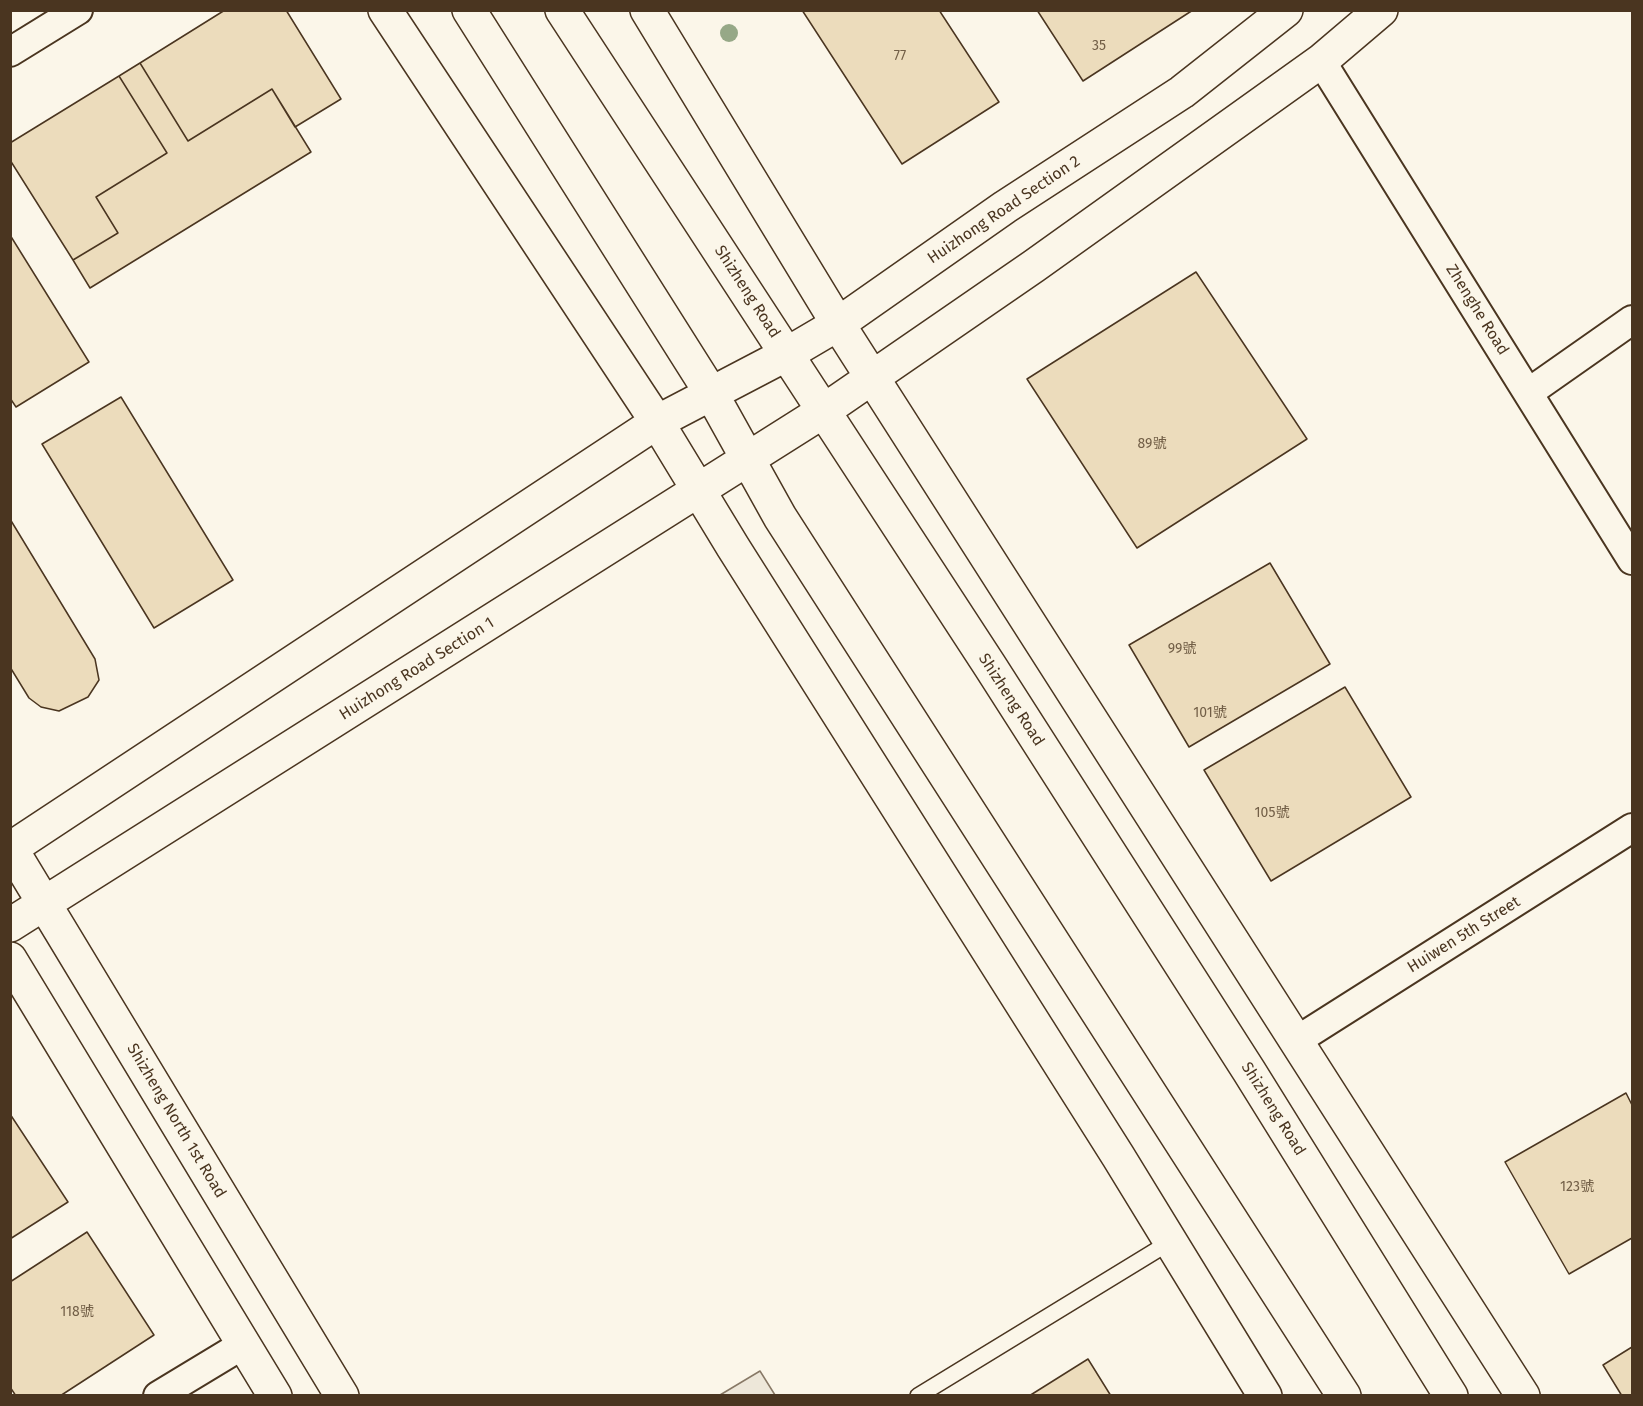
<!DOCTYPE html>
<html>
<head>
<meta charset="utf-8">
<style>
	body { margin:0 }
	#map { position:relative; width:1643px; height:1406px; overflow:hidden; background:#fbf6e9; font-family:"Fira Sans",sans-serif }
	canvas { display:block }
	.frame { position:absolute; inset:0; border:12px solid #4a3520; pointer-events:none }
</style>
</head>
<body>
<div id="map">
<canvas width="1643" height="1406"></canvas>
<div class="frame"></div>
</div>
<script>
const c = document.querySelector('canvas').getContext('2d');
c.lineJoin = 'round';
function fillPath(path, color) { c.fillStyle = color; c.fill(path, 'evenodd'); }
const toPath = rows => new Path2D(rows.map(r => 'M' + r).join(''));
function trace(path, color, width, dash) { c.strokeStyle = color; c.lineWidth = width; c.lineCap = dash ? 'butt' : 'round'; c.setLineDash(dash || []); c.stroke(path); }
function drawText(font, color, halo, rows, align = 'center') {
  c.font = font + ' "Fira Sans","Noto Sans TC",sans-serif'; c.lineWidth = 4.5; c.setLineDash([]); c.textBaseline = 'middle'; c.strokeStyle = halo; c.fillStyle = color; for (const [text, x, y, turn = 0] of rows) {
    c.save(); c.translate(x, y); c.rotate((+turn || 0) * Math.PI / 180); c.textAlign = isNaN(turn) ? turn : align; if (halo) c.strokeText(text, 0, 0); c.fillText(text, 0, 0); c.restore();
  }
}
const parking = toPath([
	[760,1371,775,1395,720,1395,760,1371]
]);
const building = toPath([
	[225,10,286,10,341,99,295,127,272,89,188,141,140,63,225,10],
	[802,10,939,10,999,102,902,164,802,10],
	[1037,10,1193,10,1083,81,1037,10],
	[140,63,188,141,272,89,311,152,90,288,73,260,118,233,96,197,167,153,119,76,140,63],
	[119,76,167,153,96,197,118,233,73,260,10,160,10,143,119,76],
	[10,235,89,362,16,407,10,398,10,235],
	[1196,272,1307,439,1137,548,1027,379,1196,272],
	[121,397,233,580,154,628,42,444,121,397],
	[10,519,95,659,99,680,88,697,59,711,41,707,29,698,10,667,10,519],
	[1270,563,1330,664,1189,747,1129,645,1270,563],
	[1345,687,1411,797,1271,881,1204,770,1345,687],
	[1626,1093,1632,1105,1632,1238,1569,1274,1505,1162,1626,1093],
	[10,1114,68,1202,10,1239,10,1114],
	[87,1232,154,1335,60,1396,16,1396,10,1387,10,1282,87,1232],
	[1632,1347,1632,1396,1622,1396,1603,1365,1632,1347],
	[1088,1359,1111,1396,1029,1396,1088,1359]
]);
const service = toPath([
	[918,1396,1170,1242]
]);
const minor = toPath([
	[10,52,78,10],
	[1321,61,1632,560],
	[1528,393,1632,320],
	[1296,1041,1632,828],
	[158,1396,244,1344]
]);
const tertiary = toPath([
	[385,10,657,422,733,547,1118,1156,1265,1396],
	[469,10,711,393,780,517,1344,1396],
	[562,10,990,666,1249,1071,1451,1396],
	[647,10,838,324,1523,1396],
	[10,847,342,1396],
	[10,849,657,422,787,354,838,324,1005,207,1182,92,1286,10],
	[10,925,822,412,1034,266,1321,61,1381,10],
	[10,959,275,1396]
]);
const trees = [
	[729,33]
];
const numberNames = [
	["35",1099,46],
	["77",900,56],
	["89號",1152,444],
	["99號",1182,649],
	["101號",1210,713],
	["105號",1272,813],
	["123號",1577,1187],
	["118號",77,1312]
];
const streetNames = [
	["Huizhong Road Section 2",1004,210,-34],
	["Shizheng Road",747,292,57],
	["Zhenghe Road",1477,310,58],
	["Huizhong Road Section 1",417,669,-32],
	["Shizheng Road",1011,700,57],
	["Huiwen 5th Street",1464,935,-32],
	["Shizheng Road",1273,1109,58],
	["Shizheng North 1st Road",176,1121,59]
];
fillPath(parking, '#ede7d9');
trace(parking, '#887966', 1.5);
fillPath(building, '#ecdcbc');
trace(building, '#4a3520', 1.5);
trace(service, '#4a3520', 18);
trace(minor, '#4a3520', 32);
trace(tertiary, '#4a3520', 36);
trace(service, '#fbf6e9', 15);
trace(minor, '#fbf6e9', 28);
trace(tertiary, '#fbf6e9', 33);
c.fillStyle = '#96a887';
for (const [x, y] of trees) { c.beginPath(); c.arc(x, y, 9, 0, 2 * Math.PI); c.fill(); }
drawText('14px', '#725f47', null, numberNames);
drawText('16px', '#4a3520', '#fbf6e9', streetNames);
</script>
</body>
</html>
